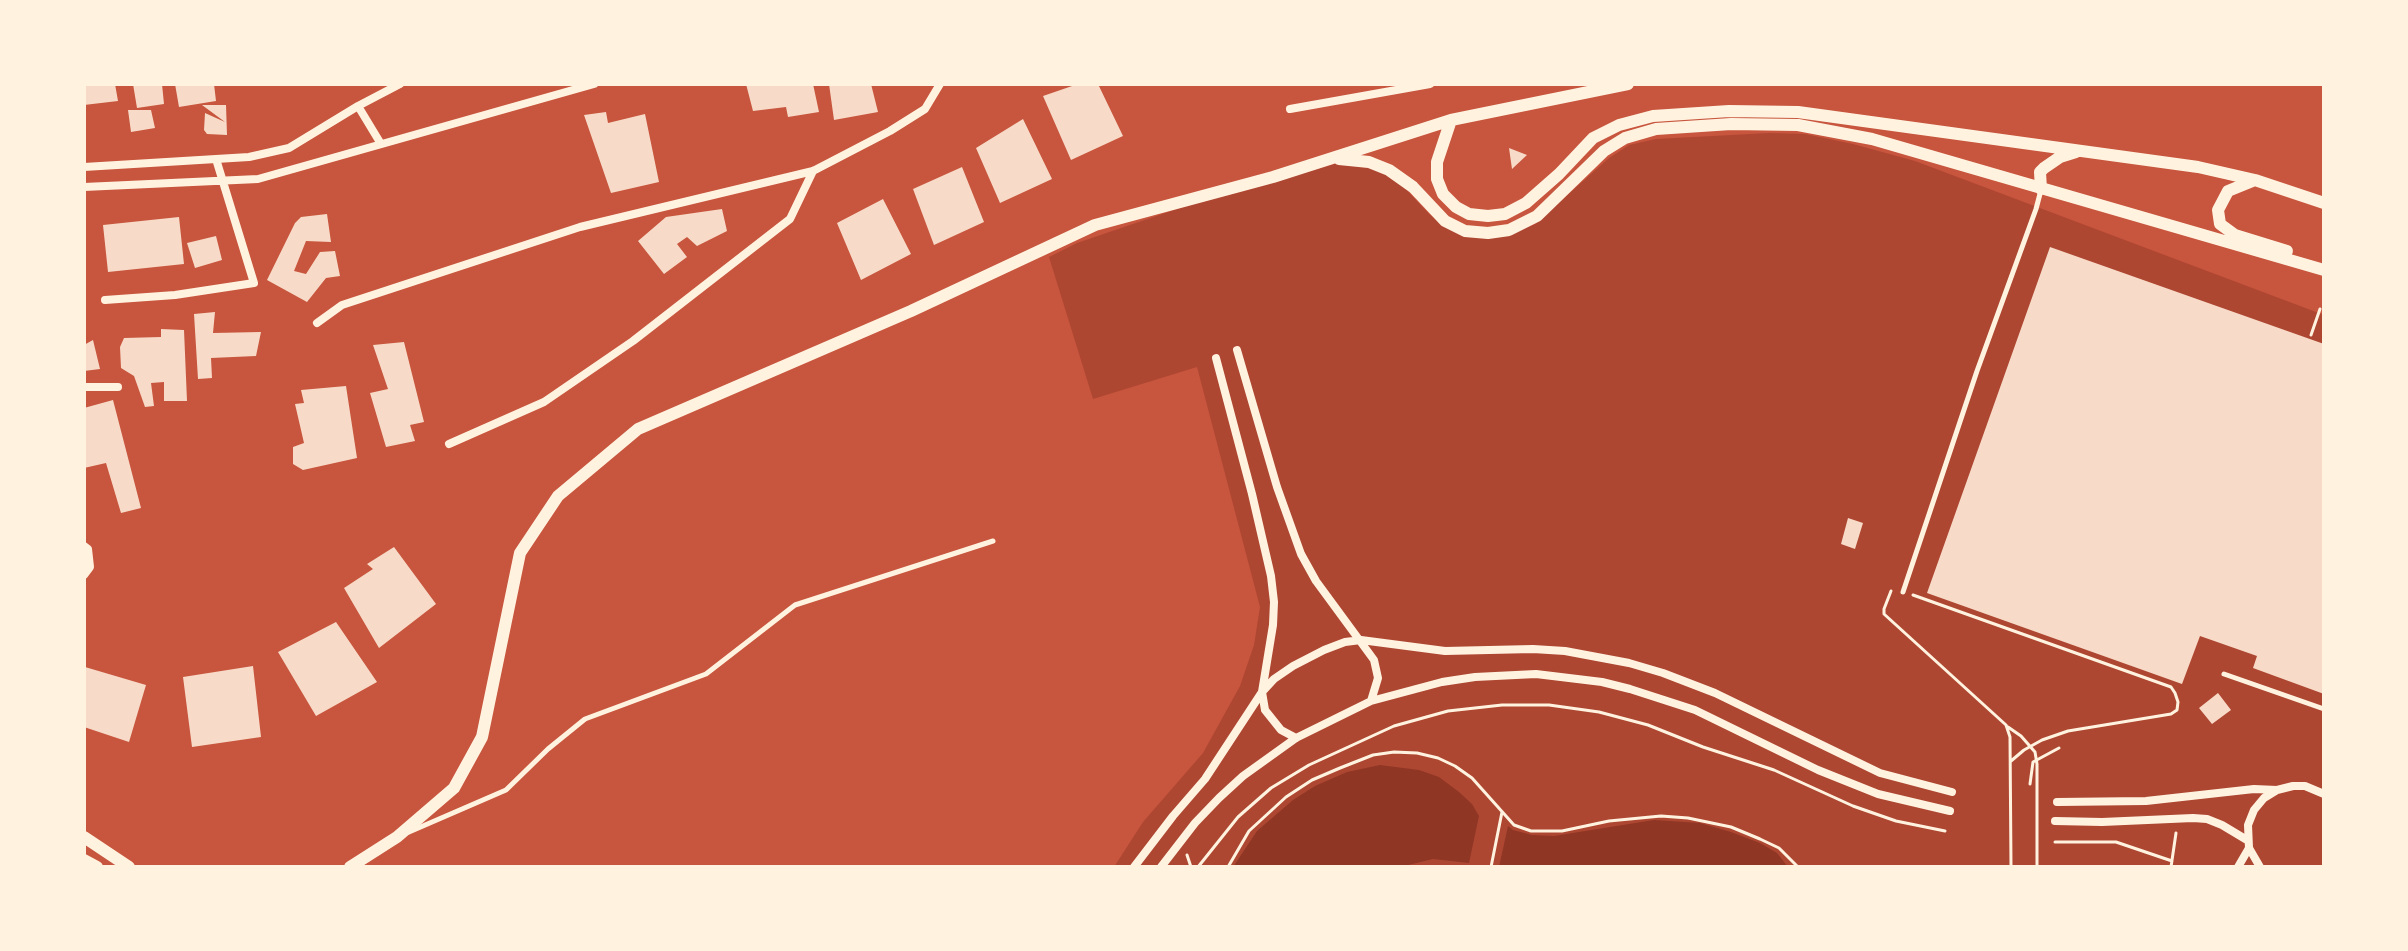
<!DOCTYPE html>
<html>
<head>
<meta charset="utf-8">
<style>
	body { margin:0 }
	#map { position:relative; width:2408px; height:951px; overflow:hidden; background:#c8553d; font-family:Mulish,sans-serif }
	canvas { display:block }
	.frame { position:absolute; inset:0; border:86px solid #fff3e0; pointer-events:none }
</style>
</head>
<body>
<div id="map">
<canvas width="2408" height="951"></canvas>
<div class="frame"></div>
</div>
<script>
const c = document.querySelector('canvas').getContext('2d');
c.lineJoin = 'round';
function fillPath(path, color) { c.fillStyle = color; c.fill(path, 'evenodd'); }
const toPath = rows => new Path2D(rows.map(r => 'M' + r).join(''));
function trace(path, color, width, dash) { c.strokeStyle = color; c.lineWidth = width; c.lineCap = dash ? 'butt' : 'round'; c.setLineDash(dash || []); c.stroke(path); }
const green = toPath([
	[1769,133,1805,134,1853,144,1915,161,2324,315,2324,867,1114,867,1143,822,1203,753,1240,686,1254,645,1260,607,1197,367,1093,399,1049,257,1077,243,1180,208,1338,163,1379,170,1401,184,1429,214,1449,229,1505,236,1535,224,1609,158,1629,145,1656,139]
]);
const water = toPath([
	[1380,765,1419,770,1439,777,1459,792,1472,804,1479,816,1469,863,1433,859,1400,867,1233,867,1257,831,1293,800,1315,786,1347,772],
	[1654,820,1700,823,1731,832,1760,843,1777,853,1788,867,1499,867,1508,826,1513,830,1532,835,1554,836]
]);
const building = toPath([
	[84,84,115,84,118,101,84,105],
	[133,84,162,84,164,104,137,108],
	[175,84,214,84,216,101,179,107],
	[746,84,813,84,819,112,788,117,786,107,753,111],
	[829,84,871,84,878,112,834,120],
	[1078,84,1098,84,1123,136,1071,160,1043,96],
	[202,105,226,105,227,135,207,134,204,130,205,113,225,122],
	[128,110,151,110,155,128,131,132],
	[606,112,608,123,645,114,659,182,611,193,584,115],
	[1023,119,1052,179,1000,203,976,148],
	[1509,148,1527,155,1512,169],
	[962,167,984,222,934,245,913,189],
	[883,199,911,254,861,280,837,223],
	[722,209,727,231,697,246,687,237,677,244,687,257,664,274,638,241,666,217],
	[327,214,331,242,306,241,294,271,306,274,320,252,335,251,340,276,326,278,307,302,267,280,295,223,301,217],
	[179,217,184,264,108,272,103,225],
	[216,236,222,260,195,268,187,243],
	[2050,247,2324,344,2324,694,2253,668,2257,656,2200,636,2182,684,1927,593],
	[215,312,213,333,261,332,256,356,211,358,212,378,198,379,194,314],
	[161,329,184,330,187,401,164,401,164,382,151,383,154,406,145,407,134,376,121,368,120,347,124,338,161,337],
	[93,340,100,369,84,371,84,345],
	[404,342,424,422,410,425,415,441,386,447,370,393,388,389,373,345],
	[346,386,357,458,303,470,293,464,293,447,304,443,295,404,304,403,301,390],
	[113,400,141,508,121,513,106,463,84,468,84,408],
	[1848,518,1863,523,1855,549,1841,544],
	[394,547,436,604,379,648,344,588,373,569,367,564],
	[336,622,377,682,316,716,278,652],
	[253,666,261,737,192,747,183,677],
	[85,667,146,685,129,742,84,727],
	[2218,693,2231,710,2212,724,2199,708]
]);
const path = toPath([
	[2311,335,2320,309],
	[1891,591,1884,609,1884,614,2006,725,2010,737,2011,867],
	[1913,595,2171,687,2175,693,2178,702,2177,710,2171,714,2068,731,2042,740,2024,750,2011,761],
	[2008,727,2021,736,2035,752,2037,764,2037,867],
	[2030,784,2033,762,2059,748],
	[2055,842,2116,842,2172,861],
	[1187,855,1191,867],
	[1198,867,1238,817,1271,788,1309,765,1394,726,1448,711,1502,705,1549,705,1599,712,1648,725,1703,747,1774,770,1853,806,1896,821,1945,831],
	[1228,867,1249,831,1286,797,1312,780,1340,768,1373,755,1394,752,1417,753,1438,758,1455,766,1472,778,1514,825,1531,831,1562,831,1609,821,1661,816,1688,818,1731,827,1760,839,1779,848,1798,867],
	[1491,867,1502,812],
	[2171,867,2176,833]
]);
const service = toPath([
	[1903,592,1977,371,2036,209,2041,190],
	[2224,674,2324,709],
	[409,832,506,790,548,749,585,719,706,674,795,605,993,541]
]);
const minor = toPath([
	[1290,109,1430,84],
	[381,144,358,106,400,84],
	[84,167,249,157,289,148,358,106],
	[84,187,258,179,594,84],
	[105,300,175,295,254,283,216,159],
	[317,323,342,305,580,227,813,171,890,131,925,109,940,84],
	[1237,350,1277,487,1301,554,1316,581,1374,660,1378,678,1371,701],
	[1216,358,1252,494,1271,576,1274,602,1273,625,1262,692,1265,710,1281,730,1296,738],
	[84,387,118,387],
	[449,444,544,402,633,341,790,219,813,171],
	[84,546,88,549,90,567,84,575],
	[2057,802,2146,801,2254,789,2277,790],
	[2055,821,2102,822,2193,818,2207,819,2222,825,2247,840],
	[1134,867,1173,816,1205,779,1262,692,1274,679,1293,666,1324,650,1345,642,1361,640,1445,651,1533,649,1565,651,1629,663,1663,673,1715,693,1880,773,1952,792],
	[1161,867,1195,823,1219,798,1243,776,1296,738,1371,701,1442,682,1475,677,1536,674,1602,682,1630,689,1695,710,1818,770,1878,794,1950,811],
	[2238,867,2249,848],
	[2260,867,2249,848,2248,825,2254,810,2264,798,2277,790,2293,786,2305,786,2324,794]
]);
const tertiary = toPath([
	[1451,120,1437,162,1437,179,1443,194,1456,207,1469,214,1488,216,1505,214,1526,203,1559,174,1593,138,1619,125,1653,116,1729,111,1798,112,2198,167,2255,180,2324,203],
	[1339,159,1369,162,1389,170,1413,187,1445,221,1465,231,1488,233,1509,230,1537,216,1604,151,1625,138,1656,129,1731,124,1798,125,1872,139,2324,270],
	[2255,180,2228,191,2218,210,2220,224,2235,235,2287,251],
	[2041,189,2040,172,2044,168,2060,157,2076,152],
	[84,837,129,867],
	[84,860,97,867],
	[350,867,397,837,454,788,482,737,520,553,558,496,638,429,911,311,1095,225,1273,177,1451,120,1628,84]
]);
fillPath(green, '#ae4732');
fillPath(water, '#8f3625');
fillPath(building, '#f7dbc8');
trace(path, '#fff3e0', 3);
trace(service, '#fff3e0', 5);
trace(minor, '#fff3e0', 8);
trace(tertiary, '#fff3e0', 12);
</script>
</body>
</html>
